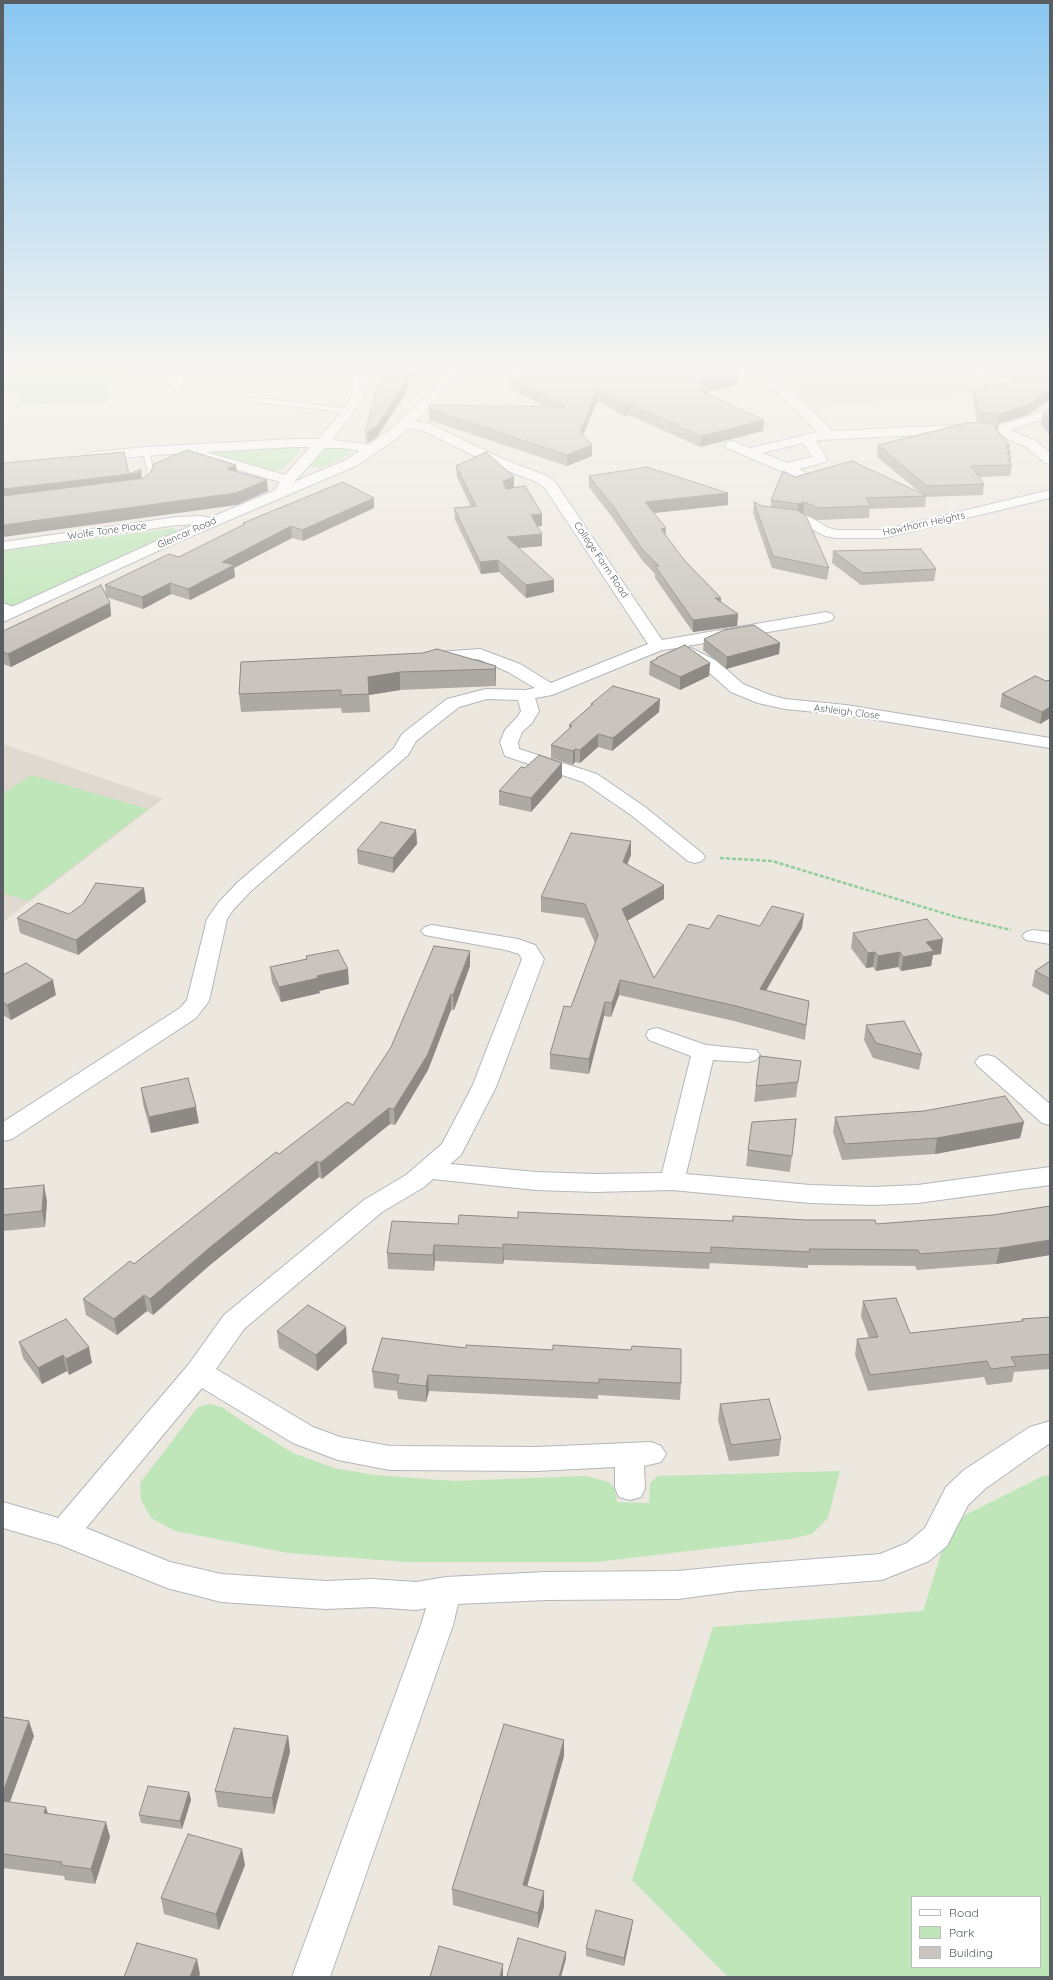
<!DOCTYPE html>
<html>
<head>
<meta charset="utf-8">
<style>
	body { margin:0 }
	#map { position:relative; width:1053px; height:1980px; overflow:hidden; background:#ede8df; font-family:Quicksand,sans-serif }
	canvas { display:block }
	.frame { position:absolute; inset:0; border:4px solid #585e61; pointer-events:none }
	.legend { position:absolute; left:911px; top:1896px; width:130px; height:72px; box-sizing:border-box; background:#fff; border:1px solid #bcbfc0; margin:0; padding:5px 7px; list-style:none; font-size:12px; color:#585e61 }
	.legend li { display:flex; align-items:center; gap:8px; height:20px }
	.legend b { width:20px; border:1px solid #bcbfc0 }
</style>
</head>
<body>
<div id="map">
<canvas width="1053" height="1980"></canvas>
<div class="frame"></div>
<ul class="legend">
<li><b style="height:5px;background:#fff"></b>Road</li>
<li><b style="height:11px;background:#bfe6b9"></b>Park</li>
<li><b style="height:11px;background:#c9c5be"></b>Building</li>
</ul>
</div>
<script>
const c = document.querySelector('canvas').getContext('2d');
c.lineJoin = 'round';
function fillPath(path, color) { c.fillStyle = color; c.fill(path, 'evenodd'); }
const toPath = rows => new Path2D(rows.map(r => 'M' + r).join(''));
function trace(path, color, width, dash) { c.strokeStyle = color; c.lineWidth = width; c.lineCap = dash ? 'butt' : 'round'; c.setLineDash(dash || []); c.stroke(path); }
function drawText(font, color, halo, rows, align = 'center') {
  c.font = font + ' Quicksand,sans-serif'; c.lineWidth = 4; c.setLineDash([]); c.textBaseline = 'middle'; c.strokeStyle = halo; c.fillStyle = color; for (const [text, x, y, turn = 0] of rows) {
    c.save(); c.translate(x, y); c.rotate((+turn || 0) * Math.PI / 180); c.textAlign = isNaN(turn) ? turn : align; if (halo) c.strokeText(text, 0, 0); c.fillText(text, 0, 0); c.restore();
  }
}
const education = toPath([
	[771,368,973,368,1008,391,816,408],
	[3,744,163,799,3,922]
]);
const green = toPath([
	[3,368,116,368,106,402,19,405,18,392,3,393],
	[296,445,300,448,296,455,283,469,277,471,266,470,209,452],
	[334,447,348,450,350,454,326,466,320,468,311,466,311,464,324,449],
	[175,528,177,534,13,605,3,605,3,551],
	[31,775,148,809,28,901,3,893,3,794],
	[209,1404,222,1407,245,1423,293,1453,334,1468,375,1475,454,1481,585,1476,609,1482,615,1489,617,1502,649,1503,650,1483,658,1476,840,1471,828,1518,812,1534,790,1539,597,1562,405,1562,288,1553,175,1531,151,1518,141,1500,140,1483,198,1407],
	[1050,1475,1050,1977,728,1977,632,1880,713,1627,923,1611,951,1522,1043,1476],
	[912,1897,1040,1897,1040,1967,912,1967]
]);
const path = toPath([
	[720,858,772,861,956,917,1011,930]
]);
const lane = toPath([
	[239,393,250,397,349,409,352,411,349,413,249,401,237,396,236,395,239,393],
	[146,449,149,451,154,473,150,485,146,487,142,485,148,473,143,451,146,449]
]);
const street = toPath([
	[172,368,184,368,183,387,181,390,177,391,171,387,172,368],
	[345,368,357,368,365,380,366,386,361,402,332,440,372,445,377,446,379,449,377,452,372,453,342,448,325,448,294,482,285,496,280,497,275,496,273,493,280,482,198,458,196,455,198,452,94,460,89,459,87,456,89,453,94,452,146,447,293,439,318,439,335,420,349,402,354,386,353,380,345,368],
	[293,447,310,447,285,475,206,452,293,447],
	[753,368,766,368,833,431,980,424,997,426,1050,409,1050,417,1010,430,1036,441,1050,453,1050,464,1045,463,1026,447,1013,441,996,434,980,432,819,440,816,441,827,459,825,462,799,469,807,474,805,477,795,477,727,448,725,445,727,442,732,441,750,448,818,432,753,368],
	[802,443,807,447,812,457,787,463,762,453,802,443],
	[406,420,430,424,503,459,547,476,555,482,662,640,826,612,832,614,834,617,832,620,826,622,687,646,717,661,743,684,770,695,785,699,846,705,1050,738,1050,748,846,715,785,709,758,703,731,692,705,669,678,654,676,650,677,648,662,650,552,695,535,698,539,711,532,723,522,732,518,742,519,749,597,774,645,807,702,853,705,857,702,861,695,863,688,861,631,815,583,782,505,756,500,742,505,730,518,716,521,711,518,700,487,699,459,707,416,741,408,755,251,891,233,910,227,919,209,1001,196,1018,12,1139,3,1141,3,1122,180,1008,187,1000,207,919,219,902,237,883,394,748,402,734,447,699,486,689,525,690,535,688,508,672,478,659,430,662,424,661,422,657,424,653,480,649,520,664,551,683,648,644,545,488,537,482,493,465,422,430,401,427,399,424,401,421,406,420],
	[1050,490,1050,498,883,538,836,538,825,536,798,522,796,519,798,516,803,515,808,516,829,528,836,530,883,530,1050,490],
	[200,516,216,519,218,522,216,525,211,526,200,524,177,525,3,550,3,542,177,517,200,516],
	[3,603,18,609,20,612,18,615,12,617,3,614,3,603],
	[432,925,518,939,535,945,544,959,496,1087,464,1149,461,1155,450,1164,536,1172,595,1174,662,1173,691,1056,649,1040,646,1035,649,1030,657,1028,706,1045,756,1050,760,1055,756,1060,748,1062,713,1060,686,1174,810,1185,873,1187,918,1185,1050,1167,1050,1185,918,1203,873,1205,810,1203,672,1190,595,1192,536,1190,433,1179,424,1187,382,1212,244,1329,216,1369,313,1427,340,1437,390,1446,537,1447,651,1442,661,1446,666,1454,661,1462,644,1466,645,1488,641,1497,630,1500,619,1497,615,1488,615,1467,537,1471,390,1470,338,1460,293,1443,202,1388,86,1528,170,1562,221,1574,326,1581,372,1579,416,1582,446,1577,546,1572,678,1571,738,1565,880,1554,907,1543,925,1528,946,1487,964,1470,1030,1427,1050,1421,1050,1443,986,1488,968,1505,947,1546,929,1561,882,1580,738,1591,678,1599,546,1600,458,1604,453,1625,330,1977,292,1977,421,1625,426,1608,416,1610,372,1607,326,1609,221,1602,167,1588,58,1544,3,1528,3,1502,58,1518,189,1364,224,1315,364,1200,406,1175,442,1144,472,1087,522,959,519,954,506,950,425,935,421,931,425,927,432,925],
	[1033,930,1050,932,1050,944,1026,940,1022,936,1026,932,1033,930],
	[987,1055,995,1057,1050,1104,1050,1125,1042,1123,979,1067,975,1062,979,1057,987,1055]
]);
const secondary = toPath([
	[467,368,482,368,448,389,404,433,358,465,173,544,3,622,3,611,163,538,348,459,394,427,440,383,467,368]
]);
const wall = toPath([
	[1004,368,1050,368,1050,399,1028,415,997,424,998,430,1010,446,1009,450,1011,452,1010,457,1011,458,1011,463,1012,465,1010,476,979,477,984,484,983,495,926,497,925,507,870,509,869,518,817,520,803,514,802,514,829,568,827,580,772,568,753,513,754,502,762,506,771,507,771,500,795,477,922,494,877,457,878,445,977,423,973,400,974,390,983,389,983,386,1015,383],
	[410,376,406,393,377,437,368,443,366,443,365,432],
	[509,378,737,385,709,391,708,394,764,420,763,431,700,447,629,415,624,416,597,401,583,435,592,445,592,456,567,466,429,420,429,409,544,406,509,389],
	[1050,411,1050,436,1041,424,1043,413],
	[456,466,514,477,514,488,542,514,542,526,537,526,542,534,542,546,519,548,554,592,526,598,499,572,481,574,455,520,454,508,471,507,457,477],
	[589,476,728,493,728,505,653,513,666,528,665,535,685,561,721,598,721,602,738,614,737,626,693,632,655,578,655,574,642,560,612,517,589,487],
	[374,498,374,508,303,541,292,538,234,568,235,577,190,600,171,594,143,609,106,597,105,585,179,557,243,525,243,523],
	[833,551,936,569,934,581,861,585,832,563],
	[110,603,111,616,11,667,3,664,3,631],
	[704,639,780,643,779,654,726,669,703,650],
	[656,658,710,663,709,676,680,690,649,675,650,662,656,659],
	[241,662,496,666,496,686,400,690,369,695,370,712,342,713,341,708,241,712,239,694],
	[1050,680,1050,718,1040,724,1000,707,1002,694,1046,681],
	[660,699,659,712,612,751,598,747,580,763,575,762,573,765,551,758,551,745,569,729,569,725,591,706,591,704],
	[562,763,562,777,531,812,499,805,499,791],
	[416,830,417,844,393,873,358,864,357,850],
	[631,841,631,855,627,865,664,885,664,899,627,920,654,978,709,929,760,926,802,928,766,990,809,1001,805,1040,734,1021,619,995,611,1017,604,1016,589,1074,550,1069,550,1054,571,1007,595,943,584,918,541,912,541,897],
	[146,902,78,955,20,933,17,918,69,914],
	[853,933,941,954,933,955,931,966,901,971,898,967,876,971,873,967,866,968,851,948],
	[306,956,349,984,319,991,320,993,281,1002,272,982,270,967,306,959],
	[1050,961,1050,996,1032,986,1035,971],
	[470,966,454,1010,451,1010,428,1070,395,1125,390,1124,322,1179,319,1177,210,1265,153,1315,147,1311,117,1335,86,1315,83,1299,134,1264,279,1154,353,1105],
	[3,975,56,995,11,1020,3,1015],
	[866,1025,922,1055,919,1070,873,1058,864,1040],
	[801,1061,796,1097,754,1102,756,1086],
	[141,1088,199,1123,151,1133,143,1104],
	[924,1111,1024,1122,1020,1138,935,1154,842,1160,833,1132,835,1117],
	[796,1119,790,1172,746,1166,748,1150],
	[3,1189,47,1201,45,1227,3,1231],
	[1050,1206,1050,1255,996,1264,917,1270,915,1266,808,1265,808,1268,710,1263,709,1269,504,1260,503,1264,435,1261,434,1271,388,1269,387,1253,458,1224,518,1218,732,1221,733,1216,876,1224,993,1215],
	[863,1301,910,1333,1021,1322,1022,1319,1050,1317,1050,1369,1014,1372,1012,1382,987,1385,984,1377,868,1391,855,1355,857,1339,869,1338,861,1316],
	[277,1331,347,1343,317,1371,279,1348],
	[382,1338,681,1383,680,1400,598,1395,598,1399,429,1391,426,1402,398,1399,397,1391,374,1388,372,1371],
	[19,1342,92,1363,69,1375,67,1371,42,1384,23,1358],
	[720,1404,781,1439,779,1456,729,1461,718,1420],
	[3,1717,34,1736,10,1802,48,1813,110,1837,95,1884,65,1880,64,1876,3,1868],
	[288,1736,290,1752,274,1814,218,1807,215,1791],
	[564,1740,564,1756,527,1886,544,1891,544,1907,538,1928,453,1905,452,1889],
	[189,1792,191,1800,182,1829,141,1823,139,1815],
	[245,1865,219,1930,164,1914,161,1898],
	[632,1927,624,1966,586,1956,586,1948]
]);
const shadedWall = toPath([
	[409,368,410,368,410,376,406,393,377,437,368,443,368,432],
	[738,374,737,385,709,391,708,399,699,400,699,382],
	[1050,390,1050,399,1028,415,997,424,999,414],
	[597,391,597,401,580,443,580,432],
	[629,404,629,415,624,416,624,405],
	[764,420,763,431,700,447,701,436],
	[998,425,997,436,995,427],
	[592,445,592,456,567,466,567,455],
	[236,465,237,476,227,469],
	[141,469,142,480,3,500,3,489,139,473],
	[514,477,514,488,503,492,503,481],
	[267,480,268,491,237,505,3,537,3,525],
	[728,493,728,505,645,514,645,502],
	[374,498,374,508,303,541,302,530],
	[804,502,803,514,797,515,798,504],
	[542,514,542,526,531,527,531,515],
	[291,526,292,538,234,568,235,577,190,600,188,589,222,562],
	[666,528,665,540,661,529],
	[542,534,542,546,507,549,507,537],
	[498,560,499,572,481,574,480,562],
	[554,580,554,592,526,598,526,585],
	[170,583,171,594,143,609,142,597],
	[715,598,721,598,720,610],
	[110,603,111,616,11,667,8,654],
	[738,614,737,626,693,632,693,620],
	[780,643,779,654,726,669,727,657],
	[710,663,709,676,680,690,680,677],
	[496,666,496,686,495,669],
	[400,672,400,690,369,695,370,712,368,677],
	[660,699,659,712,612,751,613,738],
	[1050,707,1050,718,1040,724,1042,712],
	[598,734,598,747,580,763,580,750],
	[575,749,575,762,573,765,573,751],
	[562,763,562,777,531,812,531,798],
	[416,830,417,844,393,873,393,858],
	[631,841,631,855,622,876,623,862],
	[664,885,664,899,622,924,622,909],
	[144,888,146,902,78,955,76,940],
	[804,914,802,928,759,1003,760,989],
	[943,939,941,954,933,955,931,966,901,971,903,957,926,942],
	[470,951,470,966,454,1010,453,995],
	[875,952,873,967,866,968,868,953],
	[900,952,898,967,876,971,878,956],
	[348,969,349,984,319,991,320,993,281,1002,279,987,317,976],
	[53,980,56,995,11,1020,7,1005],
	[620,980,619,995,611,1017,612,1003],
	[451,994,451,1010,428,1070,395,1125,394,1109],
	[605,1002,604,1016,589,1074,589,1059],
	[196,1107,199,1123,151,1133,149,1117],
	[389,1108,390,1124,322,1179,320,1163],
	[1024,1122,1020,1138,935,1154,937,1138],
	[317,1161,319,1177,210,1265,153,1315,150,1299,208,1249],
	[44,1185,47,1201,45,1227,42,1211],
	[1050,1240,1050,1255,996,1264,1000,1248],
	[503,1244,504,1260,503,1264],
	[434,1245,435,1261,434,1271,433,1255],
	[144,1295,147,1311,117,1335,114,1319],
	[346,1327,347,1343,317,1371,316,1355],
	[89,1347,92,1363,69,1375,66,1359],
	[63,1355,67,1371,42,1384,38,1368],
	[428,1375,429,1391,426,1402,426,1386],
	[29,1721,34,1736,5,1815,3,1810,3,1792],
	[288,1736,290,1752,274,1814,272,1798],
	[564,1740,564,1756,523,1901,523,1885],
	[189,1792,191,1800,182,1829,180,1821],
	[46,1807,50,1821,44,1813],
	[106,1822,110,1837,95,1884,91,1869],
	[242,1849,245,1865,219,1930,216,1914],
	[544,1891,544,1907,538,1928,538,1913],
	[633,1920,632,1927,624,1966,624,1958],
	[566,1952,566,1959,561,1977,559,1977],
	[197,1959,200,1974,199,1977,190,1977],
	[503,1964,503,1977,500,1977]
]);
const building = toPath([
	[383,368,409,368,405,383,377,426,368,432,365,432,383,368],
	[546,368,734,368,738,374,699,382,709,388,699,390,764,420,701,436,629,404,624,405,597,391,580,432,592,445,567,455,429,409,430,405,566,407,509,378,546,368],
	[1013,368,1050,368,1050,390,1030,404,999,414,978,412,974,390,987,388,983,386,1023,382,1013,368],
	[1050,411,1050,422,1043,413,1050,411],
	[982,422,998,425,995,427,1010,446,1006,446,1011,452,1007,452,1011,458,1007,458,1012,465,971,466,984,484,927,486,878,445,966,423,982,422],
	[187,450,236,465,227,469,267,480,236,493,3,525,3,496,144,478,150,473,154,464,187,450],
	[124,452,129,474,141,469,139,473,3,489,3,463,124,452],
	[486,452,514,477,503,481,506,489,525,486,542,514,531,515,542,534,507,537,554,580,526,585,498,560,480,562,454,508,476,506,456,466,486,452],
	[852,461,927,496,866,498,871,506,819,508,804,502,798,504,771,500,783,471,795,477,852,461],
	[647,467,728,493,645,502,666,528,661,529,685,561,721,598,715,598,738,614,693,620,655,566,659,566,642,549,613,506,589,476,647,467],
	[343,482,374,498,302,530,291,526,222,562,234,565,188,589,170,583,142,597,105,585,169,554,179,557,245,524,243,523,343,482],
	[754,502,762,506,797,510,806,516,829,568,773,556,754,502],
	[921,549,936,569,863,573,833,551,921,549],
	[101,585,110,603,8,654,3,652,3,631,101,585],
	[754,625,780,643,727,657,704,639,724,630,754,625],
	[685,645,710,663,680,677,650,662,657,659,656,658,685,645],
	[437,649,496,666,495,669,400,672,368,677,369,694,341,695,341,690,239,694,241,662,423,653,437,649],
	[1035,676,1046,681,1050,680,1050,707,1042,712,1002,694,1035,676],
	[613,686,660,699,613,738,598,734,580,750,575,749,573,751,551,745,572,726,569,725,593,704,591,704,613,686],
	[539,755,562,763,531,798,499,791,521,767,525,768,539,755],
	[381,822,416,830,393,858,357,850,381,822],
	[571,833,631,841,623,862,664,885,622,909,654,978,689,924,709,929,718,915,760,926,772,906,804,914,760,989,809,1001,806,1025,736,1006,620,980,612,1003,605,1002,589,1059,550,1054,564,1006,571,1007,598,935,585,904,541,897,571,833],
	[96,883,144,888,76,940,17,918,38,903,69,914,83,904,96,883],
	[927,919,943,939,926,942,934,951,903,957,900,952,878,956,875,952,868,953,853,933,927,919],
	[434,946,470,951,453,995,451,994,428,1054,394,1109,389,1108,320,1163,317,1161,208,1249,150,1299,144,1295,114,1319,83,1299,130,1261,134,1264,276,1152,279,1154,347,1102,353,1105,391,1047,434,946],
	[338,950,348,969,317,976,318,978,279,987,270,967,307,959,306,956,338,950],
	[1050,961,1050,979,1035,971,1050,961],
	[26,963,53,980,7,1005,3,1002,3,975,26,963],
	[904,1021,922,1055,876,1043,866,1025,904,1021],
	[760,1056,801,1061,798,1082,756,1086,760,1056],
	[188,1078,196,1107,149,1117,141,1088,188,1078],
	[1005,1096,1024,1122,937,1138,845,1144,835,1117,924,1111,1005,1096],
	[796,1119,792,1156,748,1150,752,1122,796,1119],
	[44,1185,42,1211,3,1215,3,1189,44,1185],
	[1050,1206,1050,1240,1000,1248,920,1254,918,1250,809,1249,810,1252,711,1247,711,1253,503,1244,503,1248,434,1245,433,1255,387,1253,392,1221,458,1224,459,1215,518,1218,518,1212,733,1221,733,1216,807,1220,875,1220,876,1224,993,1215,1050,1206],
	[896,1298,910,1333,1023,1321,1022,1319,1050,1317,1050,1354,1011,1357,1016,1366,991,1369,987,1361,870,1375,857,1339,878,1337,863,1301,896,1298],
	[308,1305,346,1327,316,1355,277,1331,308,1305],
	[66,1319,89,1347,66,1359,63,1355,38,1368,19,1342,66,1319],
	[382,1338,466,1348,466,1345,553,1350,553,1345,631,1350,632,1346,681,1349,681,1383,599,1379,599,1383,428,1375,426,1386,397,1383,399,1375,372,1371,382,1338],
	[769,1399,781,1439,731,1445,720,1404,769,1399],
	[3,1717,29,1721,3,1792,3,1717],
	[504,1724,564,1740,523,1885,544,1891,538,1913,452,1889,504,1724],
	[234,1728,288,1736,272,1798,215,1791,234,1728],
	[148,1786,189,1792,180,1821,139,1815,148,1786],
	[3,1801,46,1807,44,1813,106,1822,91,1869,61,1865,62,1862,3,1854,3,1801],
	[188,1834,242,1849,216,1914,161,1898,188,1834],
	[596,1910,633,1920,624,1958,586,1948,596,1910],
	[518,1938,566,1952,559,1977,510,1977,507,1976,518,1938],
	[137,1943,197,1959,190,1977,124,1977,137,1943],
	[439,1946,503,1964,500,1977,430,1977,439,1946]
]);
const farStreetnames = [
	["Hawthorn Heights",924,524,-12],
	["Wolfe Tone Place",107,531,-8],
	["Glencar Road",187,533,-24],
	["College Farm Road",601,560,56],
	["Ashleigh Close",847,712,7]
];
fillPath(education, '#dfd9d0');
fillPath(green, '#bfe6b9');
trace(lane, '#b2b7bb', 2);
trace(street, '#b2b7bb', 2);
trace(secondary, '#b3b8bd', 2);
trace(path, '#94cd9c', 2.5, [4, 2]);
fillPath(lane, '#fff');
fillPath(street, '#fff');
fillPath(secondary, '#fff');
fillPath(wall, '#ada9a3');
fillPath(shadedWall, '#8d8a85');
fillPath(building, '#c9c5be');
trace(building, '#8d8a85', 1);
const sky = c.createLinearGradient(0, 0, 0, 645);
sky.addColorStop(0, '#89c6f1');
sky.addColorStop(0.57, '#f7f5f1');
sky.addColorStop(1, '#f7f5f100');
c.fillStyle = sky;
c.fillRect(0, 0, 1053, 645);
drawText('10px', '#585e61', '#fff', farStreetnames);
</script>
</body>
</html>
